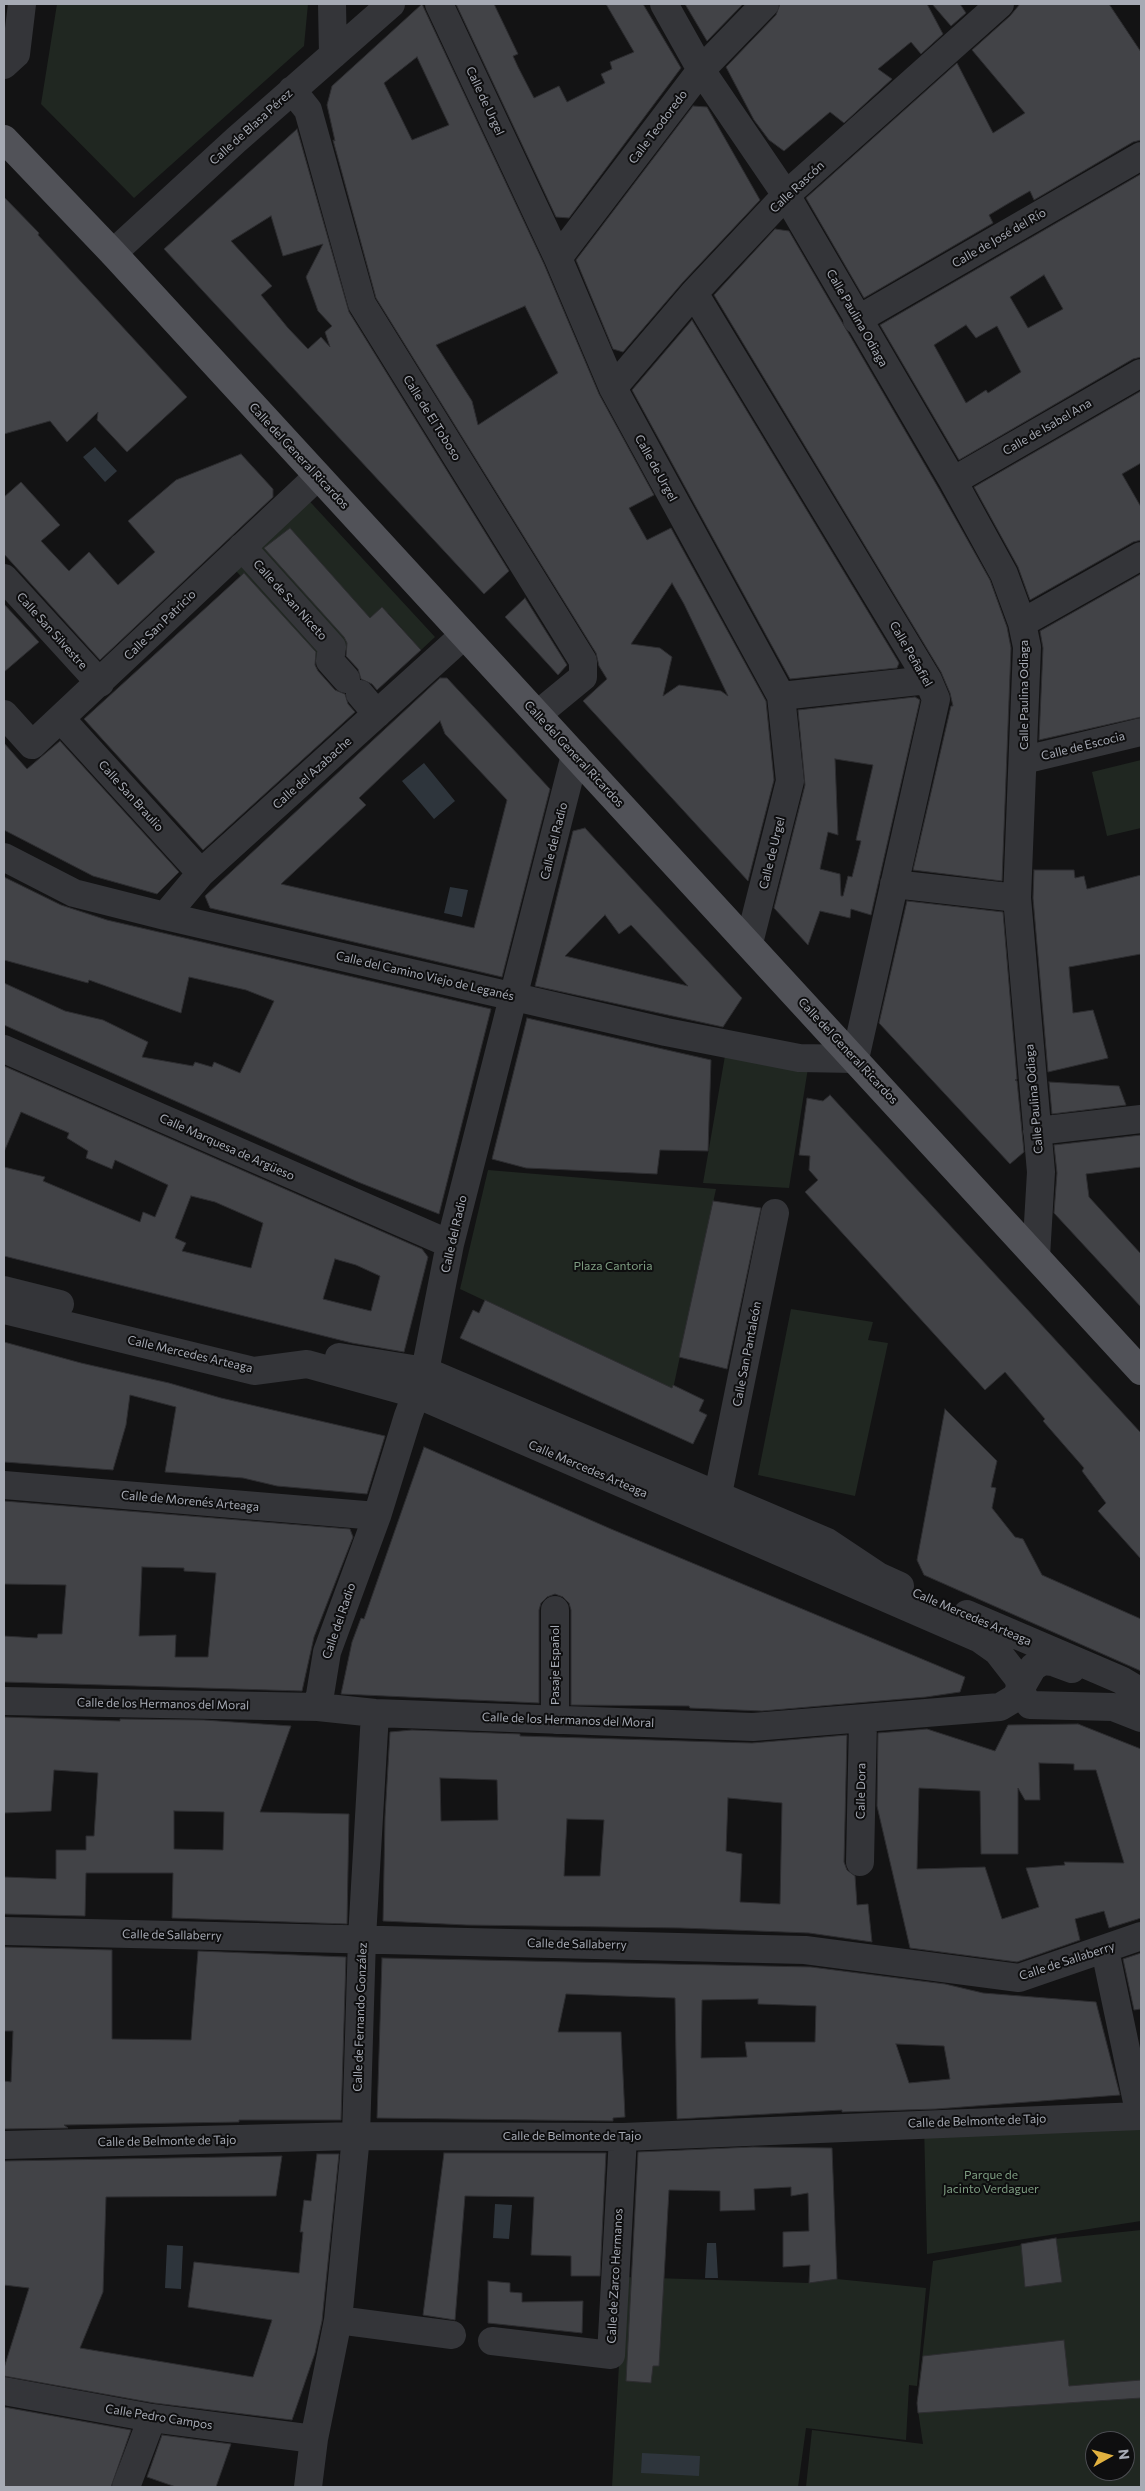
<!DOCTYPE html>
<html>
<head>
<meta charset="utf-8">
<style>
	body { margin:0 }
	#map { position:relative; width:1145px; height:2491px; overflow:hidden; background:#131314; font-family:Commissioner,sans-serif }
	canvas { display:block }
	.frame { position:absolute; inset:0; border:5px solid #a6aab4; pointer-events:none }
	.north { position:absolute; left:1085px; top:2431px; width:50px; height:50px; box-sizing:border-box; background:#0e0e0f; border:1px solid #4b4c51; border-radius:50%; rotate:83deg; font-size:14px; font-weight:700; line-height:20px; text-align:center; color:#a6aab4 }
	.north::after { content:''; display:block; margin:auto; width:18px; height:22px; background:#e1b13f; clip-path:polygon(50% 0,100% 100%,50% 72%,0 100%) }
</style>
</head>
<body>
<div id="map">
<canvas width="1145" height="2491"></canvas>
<div class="frame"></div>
<div class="north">N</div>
</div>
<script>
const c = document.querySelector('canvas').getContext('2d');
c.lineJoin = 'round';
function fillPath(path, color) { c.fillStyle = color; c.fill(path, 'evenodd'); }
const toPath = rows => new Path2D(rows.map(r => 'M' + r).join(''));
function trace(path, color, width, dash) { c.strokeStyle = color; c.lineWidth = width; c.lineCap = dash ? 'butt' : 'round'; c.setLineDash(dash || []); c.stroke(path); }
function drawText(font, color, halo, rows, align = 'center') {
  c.font = font + ' Commissioner,sans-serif'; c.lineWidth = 4; c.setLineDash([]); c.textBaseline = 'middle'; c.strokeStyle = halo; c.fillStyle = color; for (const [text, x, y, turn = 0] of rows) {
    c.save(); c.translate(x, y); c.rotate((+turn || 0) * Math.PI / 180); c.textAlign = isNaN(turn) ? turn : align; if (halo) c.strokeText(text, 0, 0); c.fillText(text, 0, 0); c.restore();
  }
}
const green = toPath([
	[57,4,308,4,304,46,134,198,41,104],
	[301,492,435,637,421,650,388,613,339,656,373,694,329,673,227,561],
	[1141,760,1141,828,1107,836,1092,772],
	[726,1050,808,1068,789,1188,703,1183],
	[488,1170,716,1189,673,1389,460,1289],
	[791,1309,873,1322,868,1340,888,1343,855,1496,758,1475],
	[1141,2115,1141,2221,927,2254,924,2123],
	[1141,2230,1141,2487,806,2487,812,2430,923,2444,917,2404,933,2261,1055,2239],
	[1095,2441,1125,2441,1125,2471,1095,2471],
	[624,2277,809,2283,837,2279,926,2288,917,2386,909,2385,906,2440,806,2428,798,2487,612,2487]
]);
const water = toPath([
	[95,447,117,471,105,482,83,457],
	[424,763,455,801,434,819,402,781],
	[450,887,468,890,462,917,444,913],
	[495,2204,512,2205,509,2239,493,2238],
	[707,2243,716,2243,718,2278,705,2278],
	[167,2245,183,2246,181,2289,165,2288],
	[642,2453,700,2456,699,2476,641,2473]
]);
const building = toPath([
	[422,4,544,264,599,394,654,495,629,508,647,540,671,528,766,701,774,780,748,881,583,701,607,679,599,666,596,653,376,298,333,140,335,141,327,105,332,86,422,4],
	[417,57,449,125,412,140,384,83,417,57],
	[525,306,558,373,478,425,472,401,436,345,525,306],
	[672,583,684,604,728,696,721,691,679,685,663,696,672,657,660,648,631,644,672,583],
	[456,4,494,4,518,54,513,56,518,67,534,98,559,86,567,102,605,83,601,74,612,69,610,62,634,52,606,4,643,4,681,68,569,218,556,217,456,4],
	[685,4,743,4,707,41,685,4],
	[780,4,927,4,943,34,921,54,911,42,878,69,892,79,844,123,830,112,784,151,769,140,754,120,726,67,776,15,780,4],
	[932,4,960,4,966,13,951,26,932,4],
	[1020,4,1109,4,1141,52,1141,140,1133,142,1034,200,1030,191,1009,203,989,215,993,223,864,298,806,198,957,63,993,133,1025,113,972,50,1010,16,1020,4],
	[693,106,707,107,760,200,683,282,623,352,613,349,576,260,693,106],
	[297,129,349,312,509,571,484,594,164,249,297,129],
	[271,216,283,256,323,244,306,277,318,311,332,326,325,332,330,347,321,337,308,349,288,328,261,295,272,286,231,241,271,216],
	[1141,174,1141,357,1133,359,959,460,880,325,1141,174],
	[1044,275,1063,309,1028,328,1010,297,1044,275],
	[966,325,976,338,997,326,1021,372,988,393,986,390,966,403,934,345,966,325],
	[4,197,39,233,38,235,187,397,127,452,97,420,98,412,67,442,50,421,4,434,4,197],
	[775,229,789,231,939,489,990,580,1007,627,1011,648,1002,881,913,870,951,706,953,706,950,693,941,672,714,295,775,229],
	[692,320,899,663,897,668,790,679,632,390,692,320],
	[1141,391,1141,463,1122,474,1141,507,1141,540,1133,542,1030,600,1018,567,974,487,1141,391],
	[241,454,273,489,273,497,100,660,4,554,4,497,21,482,60,525,41,541,69,571,89,552,118,585,155,552,128,521,176,480,241,454],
	[290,528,370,618,382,607,421,650,377,690,372,684,361,679,358,669,346,656,347,643,344,637,264,548,290,528],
	[244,573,316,652,315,665,318,671,335,690,345,694,348,704,355,712,203,850,84,719,244,573],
	[1141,574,1141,717,1039,740,1043,648,1040,631,1141,574],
	[525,598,567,665,558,675,505,617,525,598],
	[4,604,39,642,4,672,4,604],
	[440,678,447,678,550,789,502,977,210,908,205,896,440,678],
	[440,721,445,734,507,800,474,928,281,884,366,805,359,798,440,721],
	[915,697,920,700,871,915,851,909,850,918,820,911,808,945,774,908,805,785,798,710,915,697],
	[835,759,873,765,856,840,861,841,852,877,848,876,843,896,841,896,840,874,820,869,828,832,838,835,835,759],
	[60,741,179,872,157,894,93,876,4,830,4,743,27,769,60,741],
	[585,828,742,998,723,1027,535,986,573,831,585,828],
	[605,915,619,934,631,925,688,986,565,956,605,915],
	[1034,870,1074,870,1075,878,1084,876,1087,889,1141,875,1141,954,1069,967,1073,1013,1093,1010,1108,1058,1048,1072,1033,898,1034,870],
	[4,877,61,905,107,920,491,1009,439,1214,358,1182,4,1025,4,983,65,1011,103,1020,148,1042,142,1057,193,1066,195,1062,212,1067,214,1062,240,1073,274,1001,246,990,189,977,181,1013,89,980,88,983,4,960,4,877],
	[907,901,1003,912,1017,1079,1015,1080,1017,1081,1024,1152,1010,1164,879,1023,907,901],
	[527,1018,711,1060,708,1151,660,1150,657,1174,526,1168,492,1159,527,1018],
	[4,1066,422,1249,428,1257,404,1352,352,1343,4,1256,4,1167,45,1177,43,1181,140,1222,143,1212,155,1217,168,1185,115,1160,112,1169,86,1158,88,1151,67,1138,69,1133,21,1112,4,1152,4,1066],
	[191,1196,215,1202,263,1223,251,1268,182,1251,186,1243,175,1238,191,1196],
	[335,1259,356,1265,380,1276,371,1311,323,1299,335,1259],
	[1049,1082,1119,1086,1126,1105,1052,1114,1049,1082],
	[830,1095,1141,1433,1141,1559,1098,1511,1106,1503,1082,1471,1084,1468,1043,1421,1045,1419,1005,1372,985,1390,805,1192,818,1180,809,1170,810,1156,799,1155,807,1098,823,1101,830,1095],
	[1141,1135,1141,1167,1086,1174,1089,1197,1141,1254,1141,1307,1054,1213,1057,1173,1054,1145,1141,1135],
	[713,1201,761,1208,727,1369,679,1357,713,1201],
	[485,1300,672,1388,673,1385,704,1400,699,1411,707,1415,693,1444,460,1338,473,1310,479,1313,485,1300],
	[4,1342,81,1363,169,1383,221,1398,385,1436,367,1494,277,1486,243,1478,165,1472,176,1407,130,1395,126,1425,113,1470,4,1462,4,1342],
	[945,1409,997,1461,991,1487,996,1488,992,1508,1015,1537,1023,1539,1042,1575,1141,1619,1141,1671,924,1575,917,1560,945,1409],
	[424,1447,611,1529,965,1677,960,1692,926,1697,762,1711,690,1708,689,1706,571,1705,571,1610,569,1603,563,1597,555,1594,547,1597,541,1603,539,1610,539,1703,341,1694,352,1642,361,1618,364,1619,424,1447],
	[4,1501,350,1529,353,1537,314,1637,302,1691,4,1682,4,1636,37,1638,38,1634,62,1634,66,1585,4,1584,4,1501],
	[142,1567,184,1568,184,1571,216,1573,208,1657,175,1657,176,1635,139,1636,142,1567],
	[4,1717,120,1721,120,1719,204,1720,291,1726,260,1812,349,1814,347,1924,172,1918,173,1873,86,1873,85,1916,4,1914,4,1877,56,1879,56,1850,86,1850,86,1836,94,1836,98,1773,54,1770,51,1811,4,1813,4,1717],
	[174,1811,224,1812,223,1850,174,1849,174,1811],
	[1078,1724,1141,1749,1141,1918,1109,1928,1104,1911,1075,1919,1080,1940,1017,1962,910,1948,877,1806,878,1733,927,1729,995,1751,1008,1725,1078,1724],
	[1039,1763,1074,1764,1074,1770,1096,1770,1124,1863,1064,1862,1065,1865,1026,1868,1039,1907,1002,1919,985,1867,917,1869,919,1788,980,1791,981,1854,1018,1854,1018,1788,1025,1800,1040,1800,1039,1763],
	[412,1730,520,1734,520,1736,752,1743,847,1735,844,1862,847,1870,855,1876,857,1905,868,1904,872,1942,809,1933,681,1928,466,1925,383,1921,385,1817,390,1732,412,1730],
	[440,1778,497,1780,498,1820,441,1821,440,1778],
	[728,1798,782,1803,780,1904,740,1902,742,1854,726,1851,728,1798],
	[567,1819,604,1820,600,1876,564,1876,567,1819],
	[4,1947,112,1950,112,2039,191,2040,198,1951,346,1957,341,2120,239,2120,239,2122,64,2125,68,2128,4,2129,4,2081,11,2082,13,2031,4,2031,4,1947],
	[1141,1953,1141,2009,1134,2010,1123,1959,1141,1953],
	[382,1958,811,1967,945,1984,983,1993,1096,2002,1120,2095,936,2109,842,2112,842,2110,677,2119,675,1998,566,1994,558,2032,621,2032,625,2117,613,2118,613,2121,377,2118,382,1958],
	[758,1999,758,2004,816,2006,815,2042,745,2042,747,2057,701,2058,702,2000,758,1999],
	[896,2044,944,2046,950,2079,909,2083,896,2044],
	[753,2147,832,2148,837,2279,809,2283,810,2265,783,2267,783,2232,809,2231,808,2193,791,2196,791,2187,754,2189,755,2210,720,2211,720,2191,669,2190,659,2366,653,2366,651,2383,626,2381,638,2152,753,2147],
	[444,2153,606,2153,600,2276,571,2276,571,2256,531,2255,534,2197,465,2196,455,2320,423,2315,444,2153],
	[317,2154,339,2154,322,2321,315,2353,292,2420,154,2403,4,2376,4,2368,29,2288,4,2285,4,2161,282,2156,276,2196,106,2197,103,2292,80,2348,253,2377,272,2320,188,2307,194,2262,299,2273,303,2232,300,2232,304,2200,311,2201,317,2154],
	[1056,2238,1062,2282,1025,2287,1021,2244,1056,2238],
	[488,2281,510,2283,510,2292,522,2293,522,2302,583,2301,582,2333,488,2323,488,2281],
	[1064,2340,1069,2386,1141,2380,1141,2398,918,2413,917,2403,923,2356,1064,2340],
	[4,2407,131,2430,111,2487,4,2487,4,2407],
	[162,2435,231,2444,216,2487,176,2487,147,2477,162,2435]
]);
const minor = toPath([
	[332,4,333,55],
	[439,4,558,258,613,388,781,696,790,781,749,943],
	[664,4,701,70,786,195,953,481,1004,574,1022,623,1027,647,1017,898,1041,1172,1036,1257],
	[4,65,16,54,22,4],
	[292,90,308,110,362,304,583,661,583,677,538,714],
	[113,253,236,140,391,4],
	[558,258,701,70,765,4],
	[857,320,1141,156],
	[613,388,694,293,786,195,1000,4],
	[953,481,1141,373],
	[242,547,332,647,330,661,346,679],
	[4,578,100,683],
	[1022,623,1141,556],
	[360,694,377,714],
	[781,696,928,680],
	[4,714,32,745,318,476],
	[61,719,201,873],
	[1024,760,1141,732],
	[4,857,74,893,165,916,666,1032,799,1058,855,1059,936,699,928,680,694,293],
	[894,884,1017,898],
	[165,916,201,873,464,635],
	[4,1049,450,1244],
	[1037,1131,1141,1119],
	[4,1290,60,1304],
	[4,1310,254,1371,307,1364,416,1394,980,1639,997,1651,1018,1678,1023,1696,1030,1705,1113,1707,1141,1718],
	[339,1357,425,1371,827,1542,878,1576,900,1586],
	[4,1485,377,1516],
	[718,1494,775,1213],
	[555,1610,555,1720],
	[967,1614,1121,1680,1141,1692],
	[4,1701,318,1707,375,1713,753,1727,1000,1707,1015,1698,1033,1667,1043,1661,1053,1662,1072,1669],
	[318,1707,327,1652,377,1516,408,1416,425,1371,450,1244,575,755],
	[860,1862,863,1720],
	[4,1931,805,1950,1019,1978,1141,1936],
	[4,2145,356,2136,623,2137,1140,2116,1105,1950],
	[338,2320,452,2335],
	[492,2341,611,2355,623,2137],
	[4,2391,152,2418,314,2439],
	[126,2487,152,2418],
	[308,2487,314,2439,338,2320,356,2136,362,1938,375,1713]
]);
const major = toPath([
	[4,139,113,253,1141,1371]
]);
const streetNames = [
	["Calle de Urgel",485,101,65],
	["Calle de Blasa Pérez",251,127,-42],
	["Calle Teodoredo",658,127,-53],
	["Calle Rascón",797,187,-43],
	["Calle de José del Río",999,238,-30],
	["Calle Paulina Odiaga",857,318,60],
	["Calle de El Toboso",432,418,58],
	["Calle de Isabel Ana",1047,427,-30],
	["Calle del General Ricardos",299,456,47],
	["Calle de Urgel",656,468,61],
	["Calle de San Niceto",290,600,48],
	["Calle San Patricio",160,625,-44],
	["Calle San Silvestre",52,631,48],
	["Calle Peñafiel",911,654,60],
	["Calle Paulina Odiaga",1024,695,-90],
	["Calle de Escocia",1083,746,-14],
	["Calle del General Ricardos",574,754,47],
	["Calle del Azabache",312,773,-42],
	["Calle San Braulio",131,796,48],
	["Calle del Radio",554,841,-76],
	["Calle de Urgel",772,853,-76],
	["Calle del Camino Viejo de Leganés",425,976,13],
	["Calle del General Ricardos",848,1051,47],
	["Calle Paulina Odiaga",1034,1099,-95],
	["Calle Marquesa de Argüeso",227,1147,24],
	["Calle del Radio",454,1234,-77],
	["Calle Mercedes Arteaga",190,1354,13],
	["Calle San Pantaleón",747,1354,-79],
	["Calle Mercedes Arteaga",588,1469,23],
	["Calle de Morenés Arteaga",190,1501,5],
	["Calle Mercedes Arteaga",972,1617,23],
	["Calle del Radio",339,1621,-71],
	["Pasaje Español",555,1665,-90],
	["Calle de los Hermanos del Moral",163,1704,1],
	["Calle de los Hermanos del Moral",568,1720,2],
	["Calle Dora",861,1791,-89],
	["Calle de Sallaberry",172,1935,1],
	["Calle de Sallaberry",577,1944,1],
	["Calle de Sallaberry",1067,1961,-18],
	["Calle de Fernando González",360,2017,-88],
	["Calle de Belmonte de Tajo",977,2121,-2],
	["Calle de Belmonte de Tajo",572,2136],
	["Calle de Belmonte de Tajo",167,2141,-1],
	["Calle de Zarco Hermanos",615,2276,-87],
	["Calle Pedro Campos",159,2417,9]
];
const parkNames = [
	["Plaza Cantoria",613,1266],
	["Parque de",991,2175],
	["Jacinto Verdaguer",991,2189]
];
fillPath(green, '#202721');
fillPath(water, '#2e353c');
fillPath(building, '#424347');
trace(building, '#2d2d30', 1);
trace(minor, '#343539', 28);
trace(major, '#515258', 28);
drawText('12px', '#a6aab4', '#0e0e0f', streetNames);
drawText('12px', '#7e9d82', '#0e0e0f', parkNames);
</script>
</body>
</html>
